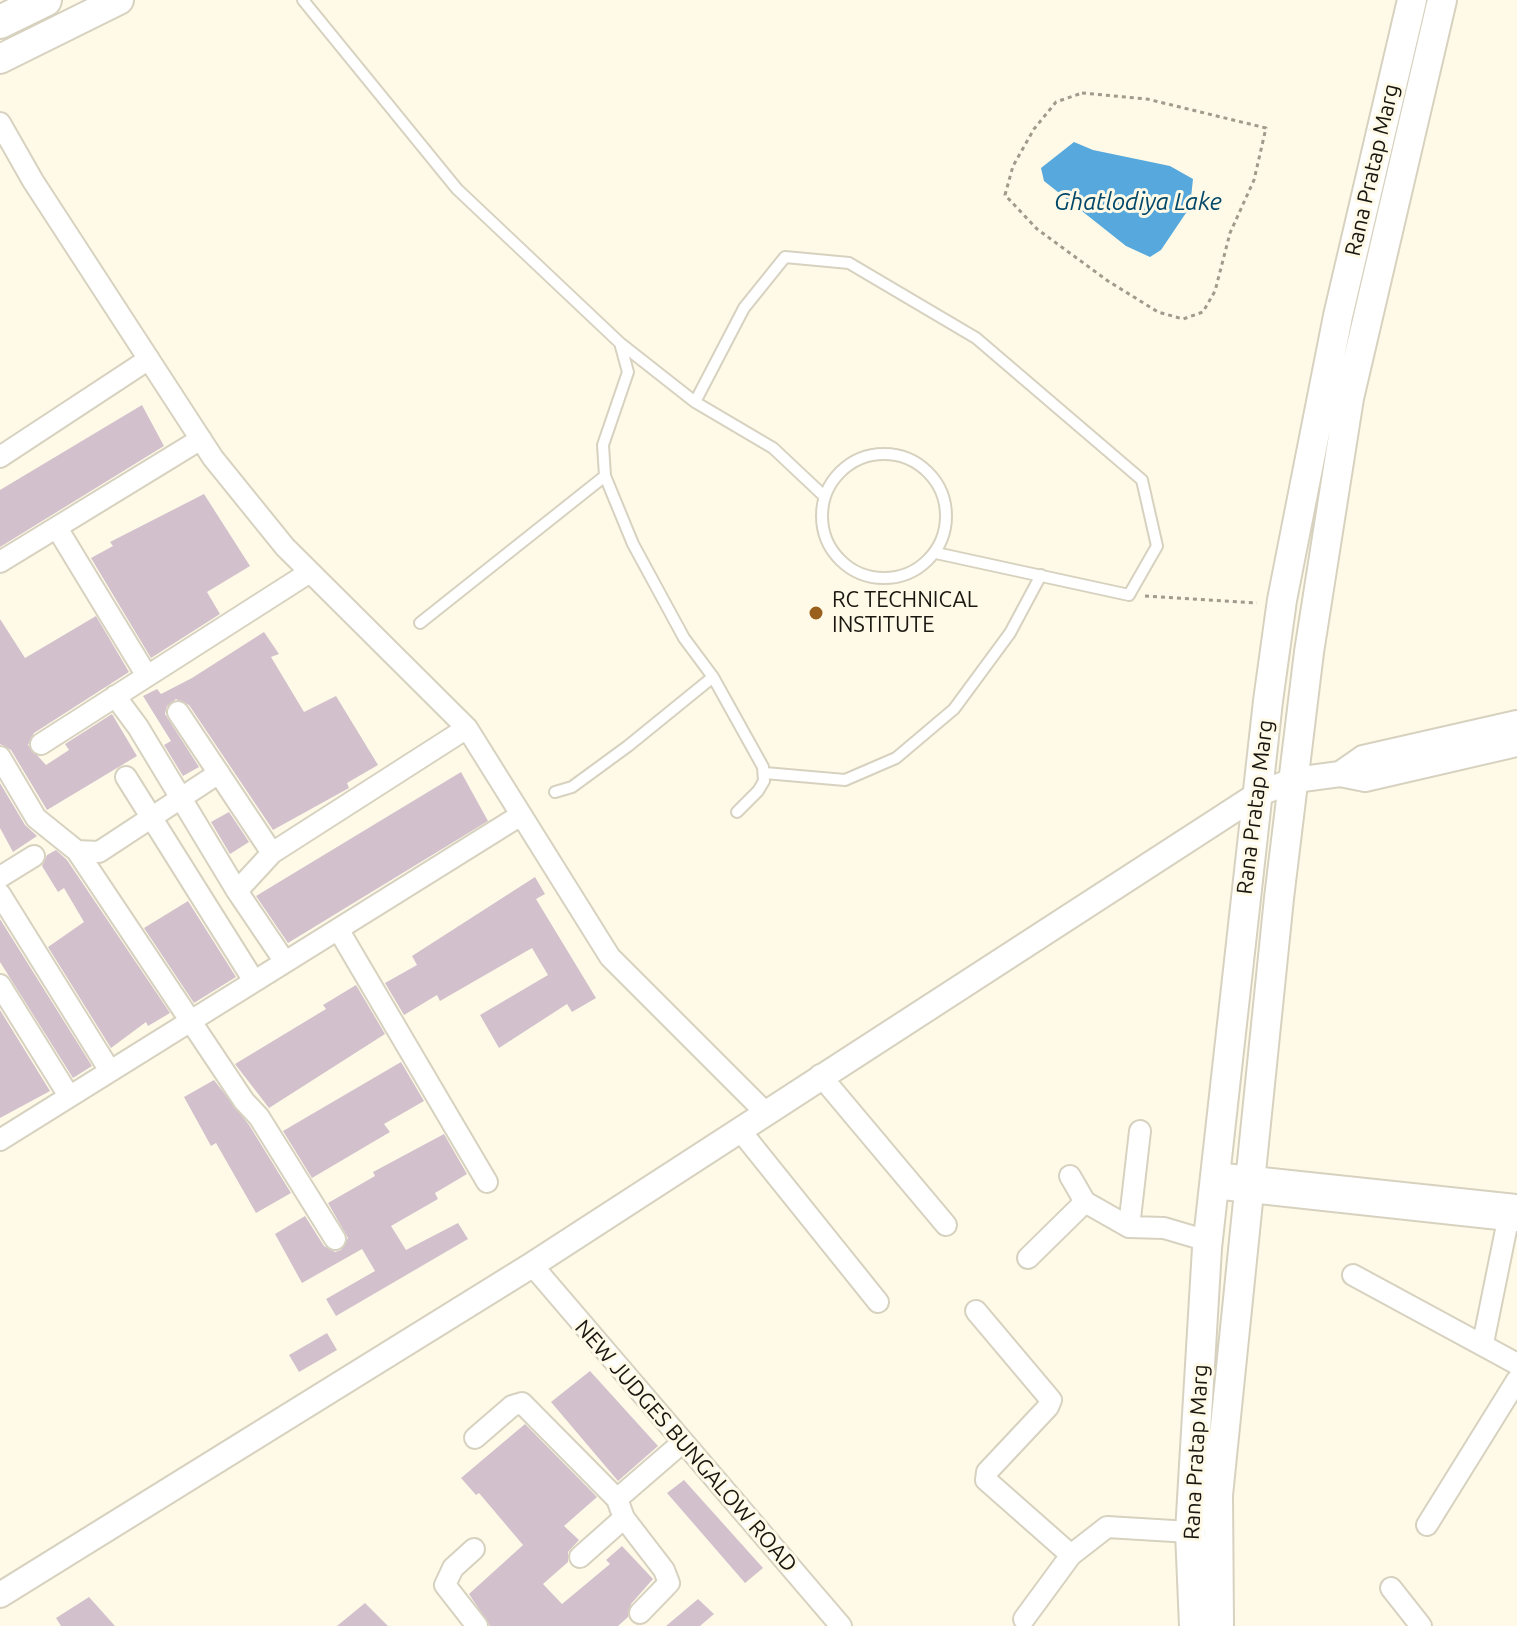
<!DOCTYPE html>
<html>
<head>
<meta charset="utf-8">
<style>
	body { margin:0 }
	canvas { display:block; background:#fffae7 }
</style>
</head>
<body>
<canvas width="1517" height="1626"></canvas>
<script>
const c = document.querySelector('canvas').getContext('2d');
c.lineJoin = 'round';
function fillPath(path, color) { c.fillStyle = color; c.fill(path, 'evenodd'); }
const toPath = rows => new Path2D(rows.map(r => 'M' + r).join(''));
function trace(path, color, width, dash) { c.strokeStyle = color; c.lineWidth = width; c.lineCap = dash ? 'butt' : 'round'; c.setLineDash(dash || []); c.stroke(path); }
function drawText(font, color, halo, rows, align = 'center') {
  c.font = font + ' Ubuntu,sans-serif'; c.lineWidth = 6; c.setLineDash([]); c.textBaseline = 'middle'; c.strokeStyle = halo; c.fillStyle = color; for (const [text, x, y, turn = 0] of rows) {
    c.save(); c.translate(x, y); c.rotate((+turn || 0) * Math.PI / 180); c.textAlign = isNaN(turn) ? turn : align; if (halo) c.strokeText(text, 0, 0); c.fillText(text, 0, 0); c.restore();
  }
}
const water = toPath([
	[1074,142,1093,150,1170,166,1193,179,1190,207,1161,250,1150,257,1126,246,1044,181,1041,168]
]);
const building = toPath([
	[142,405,164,446,0,547,0,490],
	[204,494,250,566,207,592,220,614,151,658,91,558,113,546,110,542],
	[96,616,129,672,34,733,28,745,46,765,69,750,65,744,112,714,137,756,47,810,11,750,0,744,0,619,25,658],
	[264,632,279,654,271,657,304,712,336,696,378,765,347,783,349,788,273,830,189,705,176,699,167,706,165,714,199,767,183,776,164,745,171,741,143,696,157,689,161,694,192,678],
	[461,772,488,821,288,943,256,896],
	[0,783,25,825,37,836,13,852,0,828],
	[229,812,249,842,230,854,211,822],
	[56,850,67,860,170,1013,148,1026,146,1022,111,1048,48,947,84,922,64,888,58,892,42,866,47,855],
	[535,877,545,894,536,899,596,998,572,1012,567,1004,499,1048,480,1015,548,975,532,948,440,1001,437,995,404,1015,385,983,417,965,412,956],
	[188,901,236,977,194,1003,144,928],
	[0,919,92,1066,73,1078,0,962],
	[356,985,385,1034,269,1108,235,1064,326,1009,323,1005],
	[0,1010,50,1091,0,1118],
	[401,1062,424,1101,384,1124,390,1132,312,1178,283,1131],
	[214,1080,249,1125,291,1193,256,1213,216,1143,211,1146,184,1097],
	[444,1134,467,1174,435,1193,438,1199,391,1226,406,1250,458,1223,468,1239,336,1316,326,1299,375,1271,362,1249,302,1283,275,1234,305,1216,324,1246,335,1252,341,1250,348,1238,328,1203,375,1176,373,1172],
	[327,1333,337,1350,299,1372,289,1355],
	[590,1371,658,1446,618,1481,551,1402],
	[525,1424,597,1497,564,1526,579,1540,568,1552,568,1562,543,1584,562,1604,610,1564,606,1560,622,1546,653,1579,631,1604,628,1617,618,1626,490,1626,469,1594,523,1545,479,1493,476,1495,461,1478],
	[684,1480,763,1568,745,1583,667,1493],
	[89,1597,115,1626,61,1626,56,1618],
	[698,1599,714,1614,700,1626,666,1626],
	[365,1603,388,1626,337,1626]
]);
const path = toPath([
	[1082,93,1147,99,1266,128,1254,180,1230,233,1215,291,1203,312,1183,319,1158,312,1108,281,1037,229,1005,195,1013,166,1034,129,1056,102,1082,93],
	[1145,596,1257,603]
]);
const service = toPath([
	[303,0,457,189,620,343,628,372,603,445,605,476,633,544,684,638,713,677,763,767,764,781,758,791,737,812],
	[620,343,695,402,773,448,824,496],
	[695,402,744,308,785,257,849,263,976,338,1142,480,1157,546,1129,595,936,553],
	'822 516a62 62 0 1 1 124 0a62 62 0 1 1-124 0Z',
	[420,623,605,476],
	[765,773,845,780,896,758,954,709,1010,633,1041,575],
	[555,792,572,787,628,746,713,677]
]);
const minor = toPath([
	[0,123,33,181,213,458,285,547,467,728,610,957,765,1112],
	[0,457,149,359],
	[57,528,147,676],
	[0,562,201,439],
	[115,696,138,727,237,891],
	[178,712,272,853,467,728],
	[41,744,310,572],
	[0,757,36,818,77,851,99,852,219,773],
	[126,777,254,981],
	[77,851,244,1101,259,1117,335,1239],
	[272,853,237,891,285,962],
	[0,877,34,856],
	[0,894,110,1071],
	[338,929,487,1182],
	[0,985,69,1096],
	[820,1075,946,1225],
	[739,1129,878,1302],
	[0,1140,521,815],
	[1215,1173,1517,1205],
	[1070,1176,1085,1202,1129,1227,1164,1228,1208,1241],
	[1213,1188,1517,1221],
	[1129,1227,1140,1131],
	[1028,1258,1085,1202],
	[532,1265,841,1626],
	[1353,1275,1517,1364],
	[976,1311,1051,1400,1048,1407,987,1472,986,1480,1071,1555],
	[1483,1343,1508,1220],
	[475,1438,512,1406,522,1403,617,1499,624,1518,664,1570,669,1583,640,1613],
	[617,1499,683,1442],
	[1427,1525,1517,1380],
	[474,1549,453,1568,445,1585,477,1626],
	[580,1557,624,1518],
	[1391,1588,1421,1626],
	[1024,1619,1071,1555,1107,1527,1190,1532]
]);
const tertiary = toPath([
	[1340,774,1363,758,1517,723],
	[0,1595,532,1265,1260,793,1295,780,1340,774,1365,779,1517,744]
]);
const secondary = toPath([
	[0,59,119,0],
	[1194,1626,1190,1532,1207,1248,1268,701,1282,600,1338,316,1412,0],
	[1219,1626,1218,1495,1279,898,1309,652,1349,398,1442,0]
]);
const trunk = toPath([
	[0,22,45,0]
]);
const markers = [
	[816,613,8,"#995f1d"]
];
const streetNames = [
	["Rana Pratap Marg",1372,170,-77],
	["Rana Pratap Marg",1255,807,-83],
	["NEW JUDGES BUNGALOW ROAD",686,1446,49],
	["Rana Pratap Marg",1196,1452,-87]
];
const poiNames = [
	["RC TECHNICAL",832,600],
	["INSTITUTE",832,625]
];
const waterNames = [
	["Ghatlodiya Lake",1138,202]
];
fillPath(water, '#57a9dd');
fillPath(building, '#d2c1cd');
trace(service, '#d7d2c0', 14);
trace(minor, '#d7d2c0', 24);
trace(tertiary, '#d7d2c0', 28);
trace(secondary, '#d7d2c0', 32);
trace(trunk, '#d7d2c0', 36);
trace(path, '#9f9b8d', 3, [4, 4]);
trace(service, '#fff', 10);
trace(minor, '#fff', 20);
trace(tertiary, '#fff', 24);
trace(secondary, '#fff', 28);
trace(trunk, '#fff', 32);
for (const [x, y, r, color] of markers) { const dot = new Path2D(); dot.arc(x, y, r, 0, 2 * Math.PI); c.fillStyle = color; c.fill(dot); trace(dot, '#fffae7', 3); }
drawText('22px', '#191710', '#fffae7', streetNames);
drawText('22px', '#191710', '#fffae7', poiNames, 'left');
drawText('italic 24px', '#02486a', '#fffae7', waterNames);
</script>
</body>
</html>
